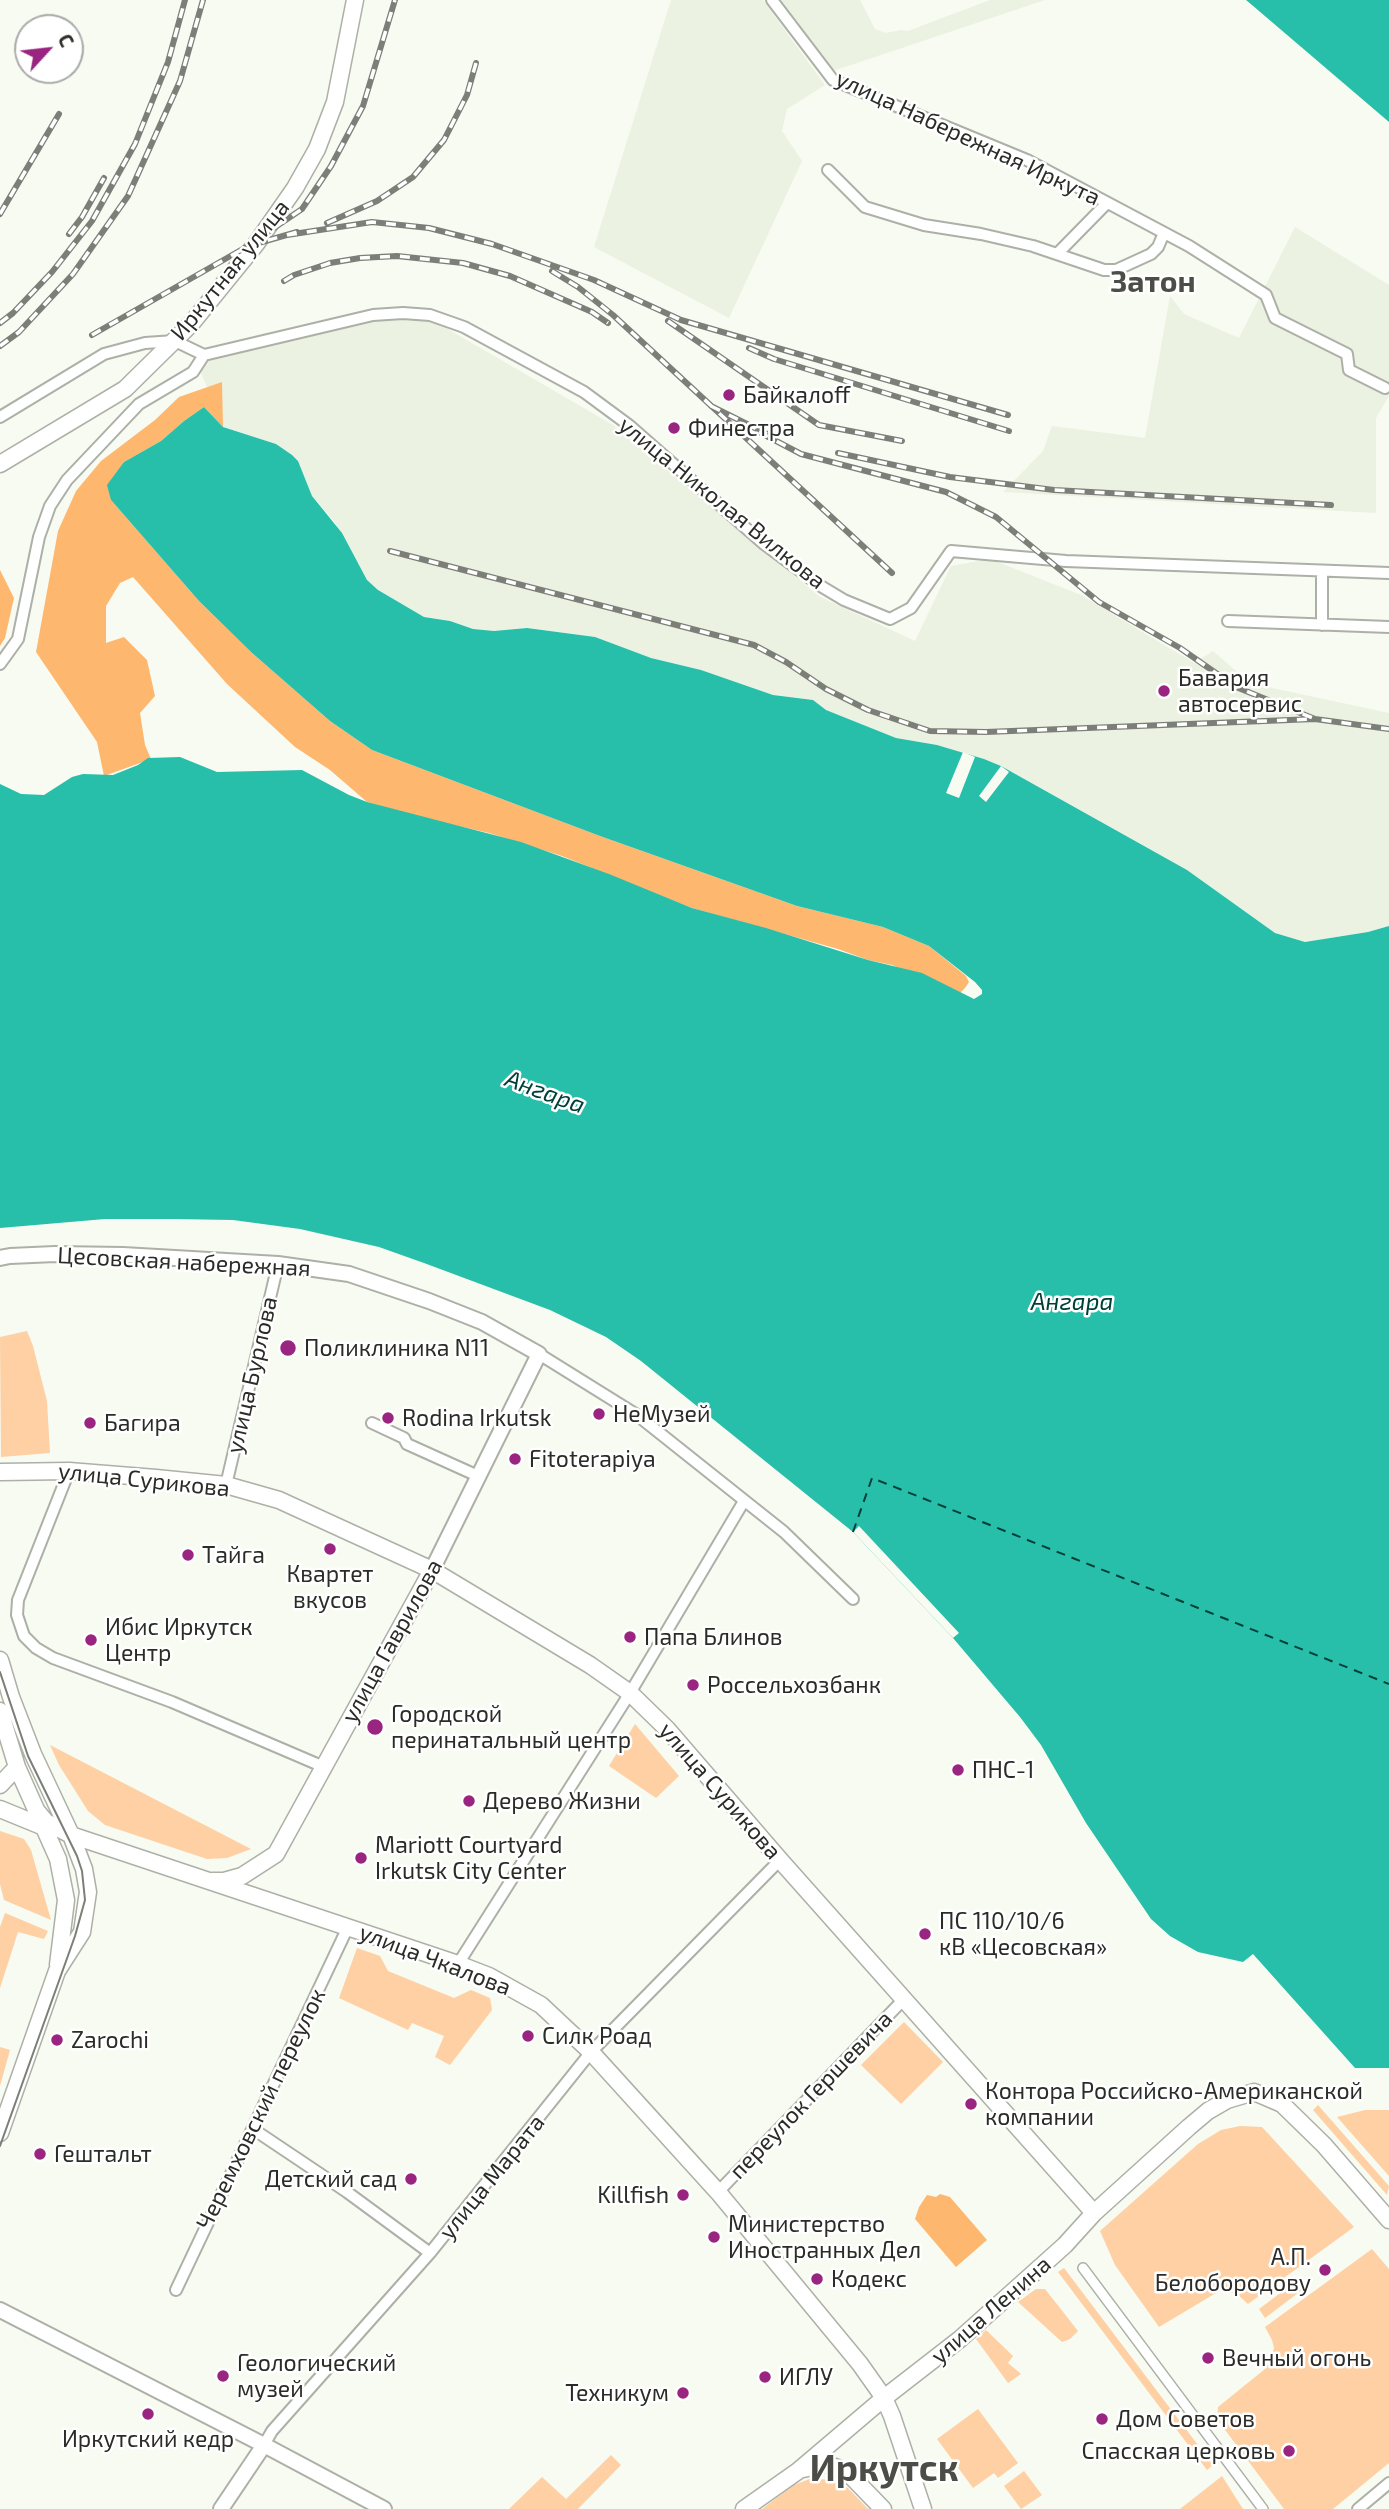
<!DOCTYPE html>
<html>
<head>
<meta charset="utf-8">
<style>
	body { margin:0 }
	#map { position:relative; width:1389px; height:2509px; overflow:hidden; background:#f7fbf1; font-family:"Exo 2",sans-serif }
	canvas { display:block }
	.north { position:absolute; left:14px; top:14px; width:70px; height:70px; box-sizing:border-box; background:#fff; border:2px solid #aaaba9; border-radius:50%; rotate:63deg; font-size:19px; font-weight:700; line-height:28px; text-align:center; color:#2b2c28 }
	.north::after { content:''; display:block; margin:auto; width:24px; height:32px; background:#9a2581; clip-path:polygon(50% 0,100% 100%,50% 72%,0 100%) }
</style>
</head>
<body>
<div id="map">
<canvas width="1389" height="2509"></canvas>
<div class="north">С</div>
</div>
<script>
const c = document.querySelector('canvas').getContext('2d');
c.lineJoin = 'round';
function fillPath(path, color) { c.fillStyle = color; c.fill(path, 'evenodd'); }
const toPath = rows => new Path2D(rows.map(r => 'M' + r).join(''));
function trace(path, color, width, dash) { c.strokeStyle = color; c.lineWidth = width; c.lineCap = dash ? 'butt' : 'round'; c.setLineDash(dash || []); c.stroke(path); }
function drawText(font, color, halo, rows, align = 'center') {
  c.font = font + ' "Exo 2",sans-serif'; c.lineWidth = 5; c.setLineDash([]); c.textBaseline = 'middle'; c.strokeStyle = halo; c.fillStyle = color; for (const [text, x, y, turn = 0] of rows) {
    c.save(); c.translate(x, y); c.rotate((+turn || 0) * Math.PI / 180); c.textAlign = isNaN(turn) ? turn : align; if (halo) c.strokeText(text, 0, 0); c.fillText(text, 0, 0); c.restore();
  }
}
const built = toPath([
	[671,0,763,0,825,85,787,109,782,131,802,161,729,318,594,247],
	[781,0,860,0,875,29,885,33,901,30,908,31,990,0,1045,0,830,72],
	[1295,227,1389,285,1389,396,1376,418,1376,513,1003,492,1043,451,1052,426,1145,438,1170,296,1184,314,1239,338],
	[393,317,434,321,613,425,820,597,915,641,951,566,990,559,1081,595,1194,663,1213,651,1236,671,1272,688,1389,713,1389,926,1368,932,1305,942,1275,933,1187,870,1001,766,984,759,937,745,896,738,826,710,813,700,773,695,701,670,651,658,587,636,527,628,494,631,473,629,450,621,424,617,378,590,367,580,334,521,312,496,298,461,276,444,223,427,197,363,374,320]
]);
const green = toPath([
	[27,1331,33,1346,47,1401,50,1453,1,1457,0,1337],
	[635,1724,679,1776,656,1798,609,1766],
	[50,1745,251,1849,227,1858,207,1859,105,1825,88,1811,59,1765],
	[0,1831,24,1839,31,1850,51,1920,4,1900,0,1884],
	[5,1913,48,1931,44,1939,18,1932,0,1988,0,1927],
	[357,1948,380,1956,388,1971,454,1998,471,1990,490,1998,492,2010,450,2065,435,2057,444,2036,412,2023,408,2030,339,1998],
	[904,2022,943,2062,901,2104,861,2065],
	[0,2047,10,2050,0,2086],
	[1318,2105,1389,2186,1387,2195,1313,2110],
	[1365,2110,1389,2110,1389,2176,1337,2117],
	[1240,2126,1262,2127,1354,2227,1248,2304,1237,2294,1221,2290,1159,2327,1115,2265,1100,2231,1198,2144,1221,2130],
	[1372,2249,1389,2269,1389,2463,1333,2509,1284,2509,1217,2419,1218,2407,1265,2369,1272,2357,1274,2348,1272,2340,1265,2327],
	[1064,2268,1213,2465,1207,2470,1058,2272],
	[1295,2282,1302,2290,1265,2318,1259,2309],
	[1036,2289,1045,2289,1078,2331,1070,2339,1062,2342,1018,2302],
	[986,2330,1013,2356,1008,2363,1021,2374,1008,2383,976,2339],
	[978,2409,1018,2463,998,2478,994,2473,973,2488,937,2439],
	[611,2455,621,2465,578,2509,509,2509,542,2477,566,2499],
	[1024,2471,1042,2495,1021,2509,1004,2486],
	[1222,2476,1243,2509,1180,2509],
	[812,2478,829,2480,848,2488,868,2509,762,2509,794,2485]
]);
const forest = toPath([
	[222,382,223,427,204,407,184,421,161,441,124,462,111,500,199,601,251,652,330,721,372,750,600,836,797,906,883,927,929,946,966,976,969,982,965,988,960,993,955,991,892,965,868,960,838,949,692,908,562,856,489,833,414,816,367,802,330,770,295,747,227,684,133,577,120,583,106,606,106,643,124,637,147,660,155,696,140,713,145,745,151,759,104,776,97,742,36,652,58,531,76,491,101,461,155,420,179,397],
	[0,570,14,598,5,638,0,646],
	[940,2194,950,2197,987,2240,956,2267,915,2219,919,2207,927,2195,936,2197]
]);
const water = toPath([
	[1246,0,1389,0,1389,122,1252,5],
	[204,407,223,427,276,444,292,455,298,461,312,496,342,533,367,580,378,590,424,617,450,621,473,629,494,631,527,628,595,637,651,658,701,670,773,695,813,700,826,710,896,738,937,745,984,759,1001,766,1187,870,1275,933,1305,942,1368,932,1389,926,1389,2068,1355,2068,1253,1954,1243,1962,1198,1952,1170,1936,1151,1919,1086,1823,1041,1745,1020,1717,953,1638,853,1532,641,1361,606,1337,550,1310,424,1263,379,1247,300,1229,233,1220,175,1219,105,1219,0,1228,0,784,21,794,44,795,72,777,83,774,113,775,138,765,148,758,180,757,217,772,302,770,349,795,367,802,521,842,609,874,692,908,766,928,868,960,922,973,974,999,982,994,982,990,975,982,929,946,912,939,883,927,797,906,600,836,372,750,330,721,251,652,199,601,111,500,107,485,124,462,161,441,184,421]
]);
const pier = toPath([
	[963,752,975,757,959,798,946,793],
	[1001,766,1009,772,986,802,979,796],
	[859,1526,959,1633,953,1638,853,1532]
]);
const ferry = toPath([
	[853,1532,872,1478,1389,1684]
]);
const pedestrian = toPath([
	[1083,2268,1263,2509]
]);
const minor = toPath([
	[772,0,833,80,1027,160,1189,246,1266,295,1275,318,1347,354,1349,370,1385,388],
	[828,170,865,207,924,225,981,234,1033,246,1104,270,1116,270,1151,254,1158,247,1164,233],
	[1057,254,1107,203],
	[0,417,104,354,145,343,175,341,204,355,373,315,403,313,430,315,464,327,584,392,630,426,764,544,819,585,844,600,890,619,911,608,951,551,1066,561,1389,573],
	[1322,571,1322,625],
	[1228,621,1389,627],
	[0,664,18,639,39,537,50,506,67,480,139,404,193,372,204,355],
	[539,1354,637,1415,784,1532,853,1599],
	[372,1423,404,1438,407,1444,478,1476],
	[69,1471,18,1600,17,1615,24,1636,36,1648,53,1658,172,1702,324,1767],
	[226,1485,278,1264],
	[458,1964,630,1693,744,1501],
	[253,2129,347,2192,430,2253],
	[718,2192,905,1998],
	[176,2290,348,1927],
	[264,2445,272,2431,430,2253,591,2052,780,1860],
	[1358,2509,1389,2483]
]);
const tertiary = toPath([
	[0,1258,10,1256,55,1254,123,1255,278,1264,349,1274,429,1301,482,1322,539,1354,432,1570],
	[0,2310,264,2445,384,2509],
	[221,2509,264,2445]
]);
const secondary = toPath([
	[0,464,125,389,191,324,256,244,295,188,317,149,335,102,355,0],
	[0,1472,69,1471,156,1478,226,1485,279,1500,432,1570,590,1665,630,1693,667,1729,780,1860,1094,2213],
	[0,1660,11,1697,33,1754,71,1835,84,1869,88,1892,82,1932,57,1971,0,2133],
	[0,1711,17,1767,58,1859,66,1900,58,1965],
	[0,1785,17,1767],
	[0,1809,44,1827],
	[36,1810,46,1822,71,1835,458,1964,489,1976,541,2005,591,2052,718,2192,860,2364,884,2398,892,2416,923,2509],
	[212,1881,224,1881,242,1876,276,1854,432,1570],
	[803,2469,826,2464,838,2468,852,2477,883,2509],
	[744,2509,798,2471,884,2398,960,2339,1065,2245,1094,2213,1189,2127,1208,2111,1227,2100,1254,2092,1282,2104,1324,2145,1389,2220]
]);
const tram = toPath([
	[0,1672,28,1756,77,1856,82,1871,85,1900,75,1936,0,2146]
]);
const rail = toPath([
	[0,214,59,114],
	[327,223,377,201,413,177,444,140,467,95,476,63],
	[69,234,82,217,104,178],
	[287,235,372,222,429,228,492,244,594,280,681,320,1008,415],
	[259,238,302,209,331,166,363,106,395,0],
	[552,271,578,287,613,315,892,573],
	[284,281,294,275,330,263,360,258,397,256,463,263,510,276,592,312,608,323],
	[668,321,819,425,902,441],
	[0,323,13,313,52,272,92,221,135,144,168,62,185,0],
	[92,335,248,246,297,232],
	[0,346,19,332,73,274,128,196,180,81,203,0],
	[749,348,774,359,1009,431],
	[711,406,767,434],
	[759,432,801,454,946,492,996,517,1099,602,1180,648,1236,687,1315,719,1389,729],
	[838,453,950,477,1054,490,1331,505],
	[390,551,754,645,786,662,826,689,868,710,930,731,986,732,1315,719]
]);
const markers = [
	[729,395,7,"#9a2581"],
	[674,428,7,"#9a2581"],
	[1164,691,7,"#9a2581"],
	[288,1348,9,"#9a2581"],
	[599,1414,7,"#9a2581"],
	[388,1418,7,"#9a2581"],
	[90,1423,7,"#9a2581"],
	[515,1459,7,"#9a2581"],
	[330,1549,7,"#9a2581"],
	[188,1555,7,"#9a2581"],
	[630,1637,7,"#9a2581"],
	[91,1640,7,"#9a2581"],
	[693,1685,7,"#9a2581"],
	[375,1727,9,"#9a2581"],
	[958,1770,7,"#9a2581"],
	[469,1801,7,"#9a2581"],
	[361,1858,7,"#9a2581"],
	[925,1934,7,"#9a2581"],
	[528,2036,7,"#9a2581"],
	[57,2040,7,"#9a2581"],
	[971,2104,7,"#9a2581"],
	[40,2154,7,"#9a2581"],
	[411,2179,7,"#9a2581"],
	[683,2195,7,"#9a2581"],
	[714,2237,7,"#9a2581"],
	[1325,2270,7,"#9a2581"],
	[817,2279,7,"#9a2581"],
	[1208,2358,7,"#9a2581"],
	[223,2376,7,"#9a2581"],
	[765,2377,7,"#9a2581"],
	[683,2393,7,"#9a2581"],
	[148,2414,7,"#9a2581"],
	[1102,2419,7,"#9a2581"],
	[1289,2451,7,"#9a2581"]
];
const streetNames = [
	["улица Набережная Иркута",968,138,25],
	["Иркутная улица",230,270,-51],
	["улица Николая Вилкова",722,503,39],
	["Цесовская набережная",184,1262,3],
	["улица Бурлова",252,1375,-77],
	["улица Сурикова",144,1480,6],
	["улица Гаврилова",392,1641,-61],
	["улица Сурикова",720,1791,49],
	["улица Чкалова",435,1960,21],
	["переулок Гершевича",811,2095,-46],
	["Черемховский переулок",261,2109,-64],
	["улица Марата",492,2177,-51],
	["улица Ленина",991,2310,-41]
];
const poiNames = [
	["Байкалoff",743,395],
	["Финестра",688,428],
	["Бавария",1178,678],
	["автосервис",1178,704],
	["Поликлиника N11",304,1348],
	["НеМузей",613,1414],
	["Rodina Irkutsk",402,1418],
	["Багира",104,1423],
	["Fitoterapiya",529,1459],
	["Тайга",202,1555],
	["Квартет",330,1574,"center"],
	["вкусов",330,1600,"center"],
	["Ибис Иркутск",105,1627],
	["Центр",105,1653],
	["Папа Блинов",644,1637],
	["Россельхозбанк",707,1685],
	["Городской",391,1714],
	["перинатальный центр",391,1740],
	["ПНС-1",972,1770],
	["Дерево Жизни",483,1801],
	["Mariott Courtyard",375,1845],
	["Irkutsk City Center",375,1871],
	["ПС 110/10/6",939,1921],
	["кВ «Цесовская»",939,1947],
	["Силк Роад",542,2036],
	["Zarochi",71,2040],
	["Контора Российско-Американской",985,2091],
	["компании",985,2117],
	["Гештальт",54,2154],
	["Детский сад",397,2179,"right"],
	["Killfish",669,2195,"right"],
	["Министерство",728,2224],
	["Иностранных Дел",728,2250],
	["А.П.",1311,2257,"right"],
	["Белобородову",1311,2283,"right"],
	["Кодекс",831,2279],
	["Вечный огонь",1222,2358],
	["Геологический",237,2363],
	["музей",237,2389],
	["ИГЛУ",779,2377],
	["Техникум",669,2393,"right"],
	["Дом Советов",1116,2419],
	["Иркутский кедр",148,2439,"center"],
	["Спасская церковь",1275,2451,"right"]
];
const waterNames = [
	["Ангара",545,1092,20],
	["Ангара",1072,1302]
];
const districtNames = [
	["Затон",1153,282]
];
const townNames = [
	["Иркутск",884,2469]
];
fillPath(built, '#ebf2e1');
fillPath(green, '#fed0a3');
fillPath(forest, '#feb76e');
fillPath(water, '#27beaa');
fillPath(pier, '#f7fbf1');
trace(ferry, '#004039', 2, [9, 7]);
trace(pedestrian, '#adb0a7', 12);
trace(minor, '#adb0a7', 14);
trace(tertiary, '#adb0a7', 18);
trace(secondary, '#adb0a7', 19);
trace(pedestrian, '#fff', 9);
trace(minor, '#fff', 10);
trace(tertiary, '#fff', 14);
trace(secondary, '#fff', 16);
trace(tram, '#7c7f78', 2);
trace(rail, '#7c7f78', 6);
trace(rail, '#fff', 3.5, [10]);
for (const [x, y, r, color] of markers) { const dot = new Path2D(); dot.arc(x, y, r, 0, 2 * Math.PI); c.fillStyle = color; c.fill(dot); trace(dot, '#fff', 2.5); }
drawText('23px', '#2b2c28', '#fff', streetNames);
drawText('23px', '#2b2c28', '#fff', poiNames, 'left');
drawText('italic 24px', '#004039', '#fff', waterNames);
drawText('bold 30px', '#4b4d46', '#fff', districtNames);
drawText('bold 37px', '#4b4d46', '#fff', townNames);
</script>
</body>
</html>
